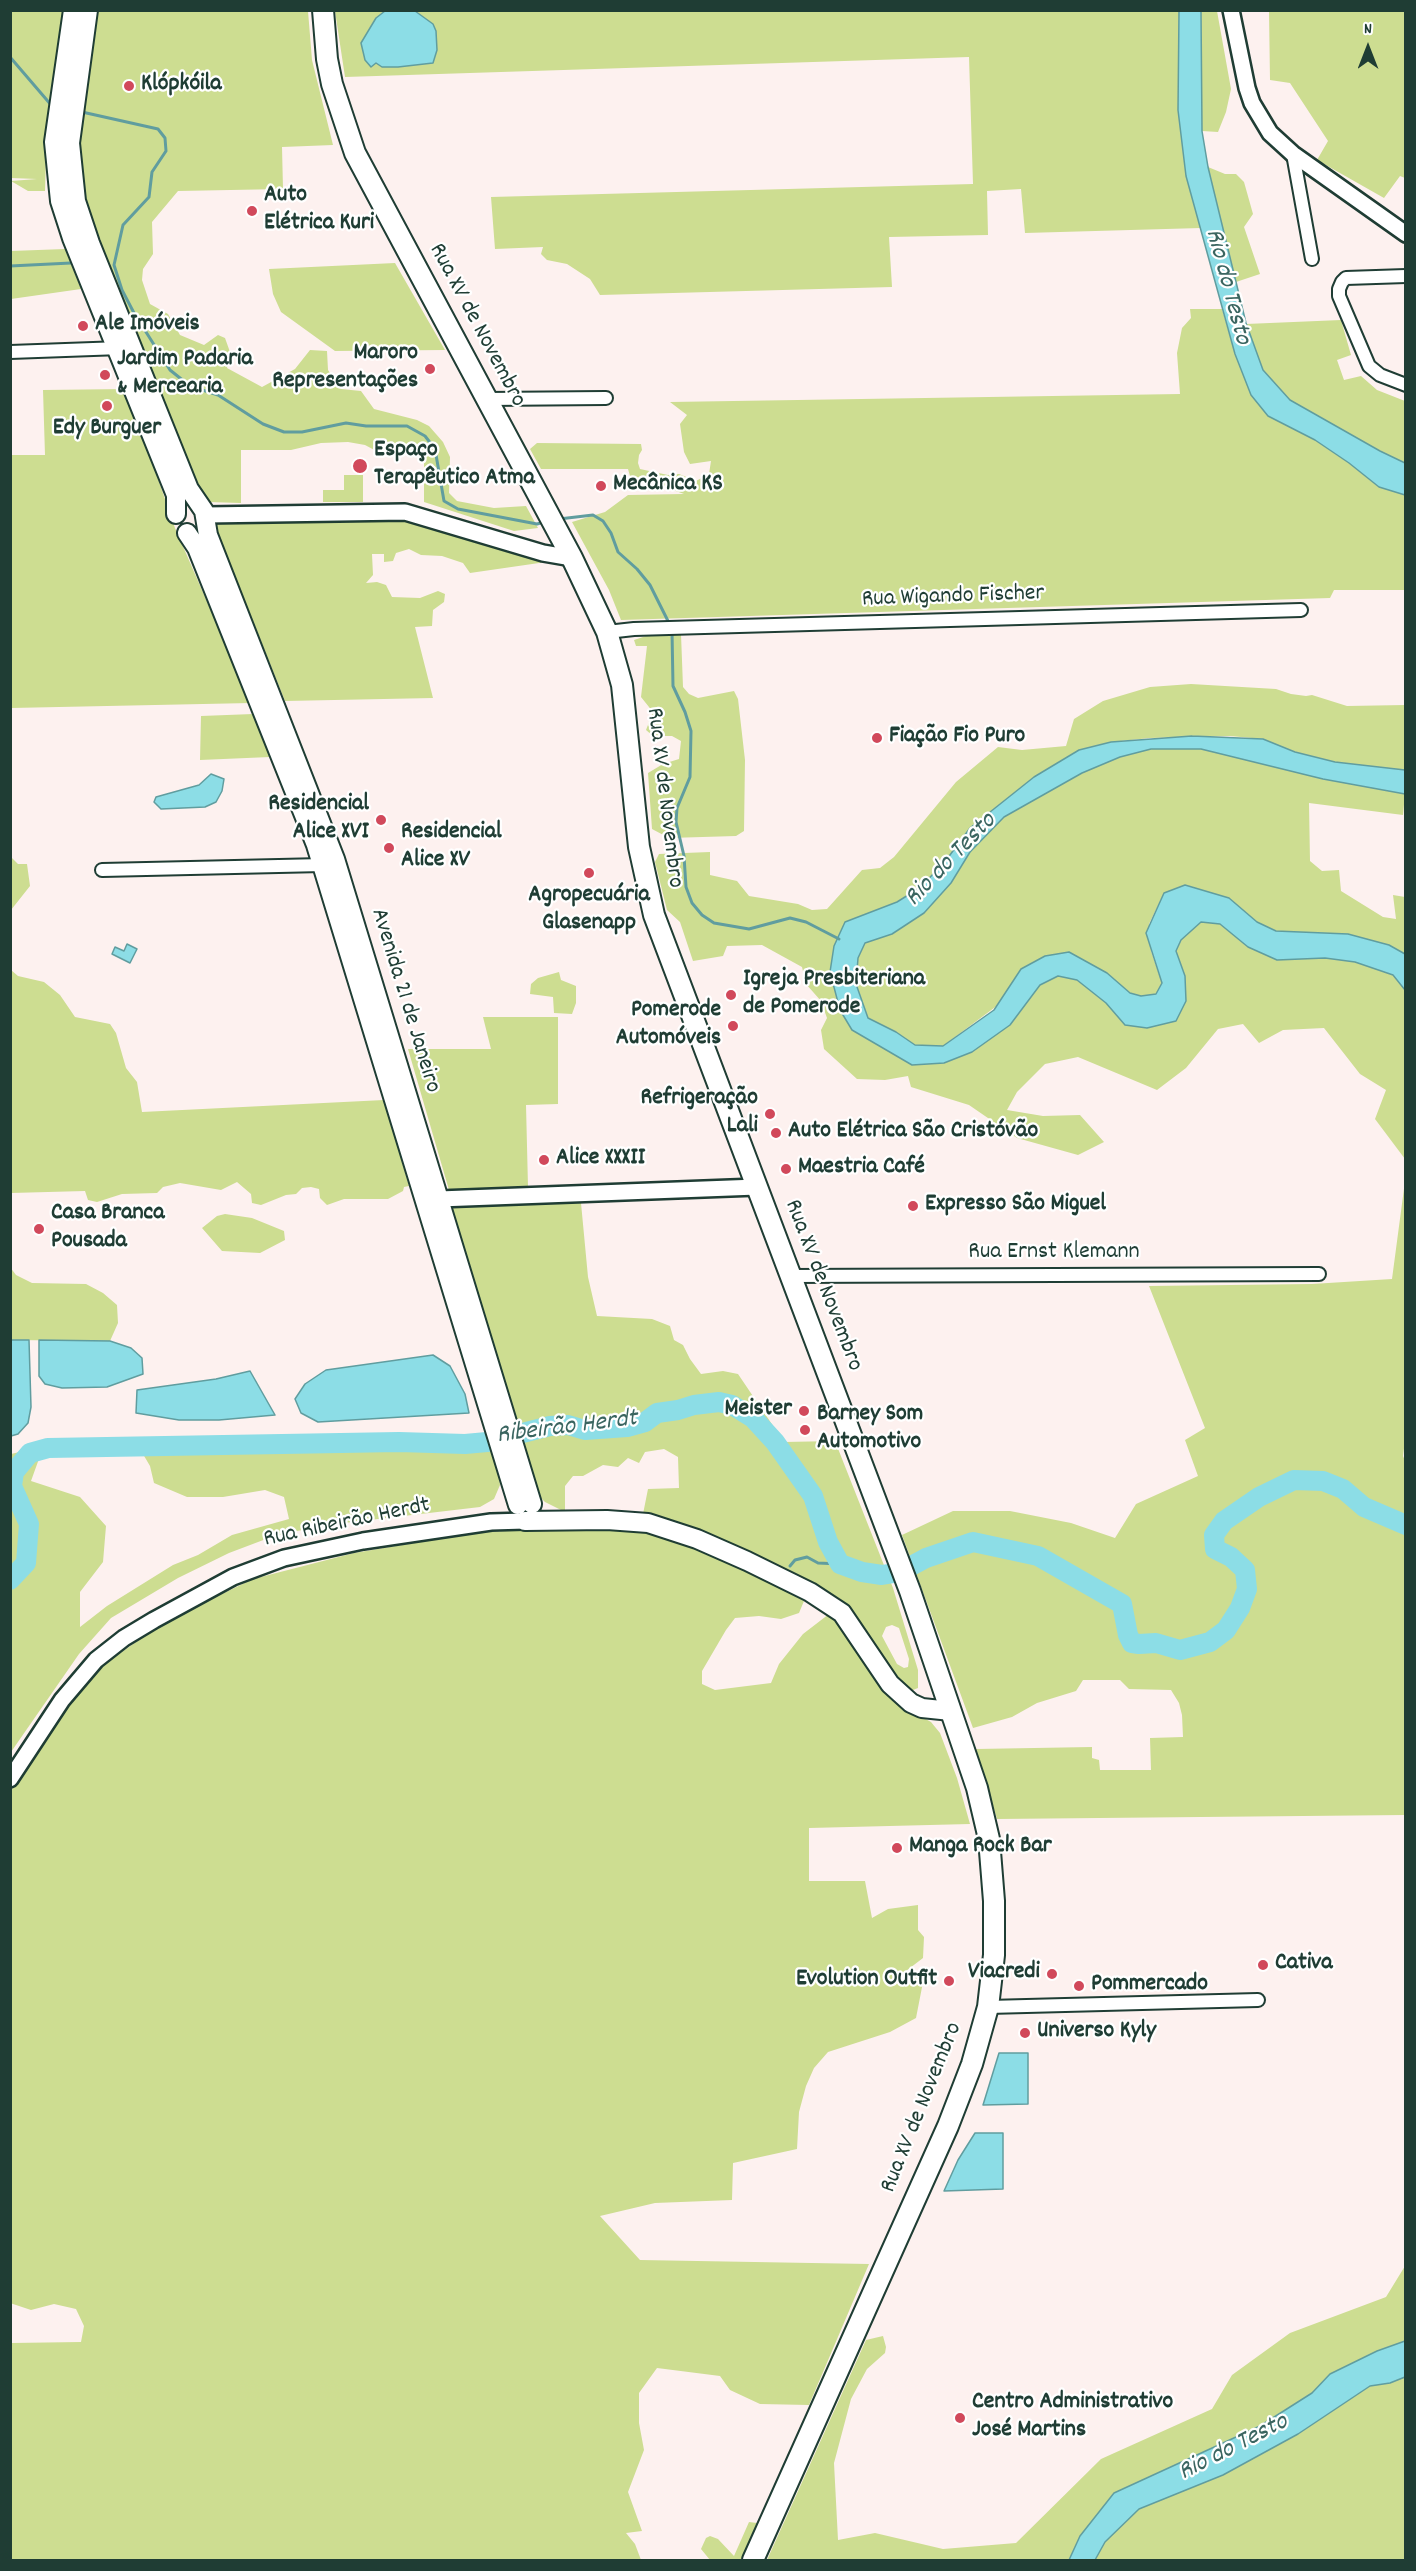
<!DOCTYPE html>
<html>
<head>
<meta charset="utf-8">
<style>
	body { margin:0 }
	#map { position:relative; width:1416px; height:2571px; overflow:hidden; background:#fdf1ef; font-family:Dekko,sans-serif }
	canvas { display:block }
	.frame { position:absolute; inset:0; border:12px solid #1f3d34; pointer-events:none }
	.north { position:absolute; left:1338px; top:18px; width:60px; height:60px; -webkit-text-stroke:4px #fff; paint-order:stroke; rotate:0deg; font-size:16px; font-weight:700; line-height:24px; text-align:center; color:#1f3d34 }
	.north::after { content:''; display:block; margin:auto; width:21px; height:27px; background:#1f3d34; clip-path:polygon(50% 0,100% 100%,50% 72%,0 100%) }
</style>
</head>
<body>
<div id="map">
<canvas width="1416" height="2571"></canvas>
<div class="frame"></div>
<div class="north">N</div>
</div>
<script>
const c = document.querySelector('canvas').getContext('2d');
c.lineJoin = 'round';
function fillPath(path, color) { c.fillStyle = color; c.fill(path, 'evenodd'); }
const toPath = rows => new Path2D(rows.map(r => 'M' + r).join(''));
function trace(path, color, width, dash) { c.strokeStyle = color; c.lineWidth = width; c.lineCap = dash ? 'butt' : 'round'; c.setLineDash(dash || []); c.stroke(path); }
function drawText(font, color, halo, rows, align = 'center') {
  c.font = font + ' Dekko,sans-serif'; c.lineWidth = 4.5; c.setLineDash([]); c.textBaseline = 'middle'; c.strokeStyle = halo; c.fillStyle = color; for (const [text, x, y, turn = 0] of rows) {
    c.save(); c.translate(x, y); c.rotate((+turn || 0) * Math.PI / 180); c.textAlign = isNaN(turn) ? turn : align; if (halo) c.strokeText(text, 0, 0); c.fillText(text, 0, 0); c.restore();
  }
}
const green = toPath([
	[11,11,64,11,47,125,45,191,28,191,11,181,37,179,11,178],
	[95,11,308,11,312,60,333,145,282,147,283,189,178,191,152,222,153,254,143,269,142,280,150,304,168,314,180,335,204,345,218,335,225,338,230,352,227,368,262,387,295,369,310,350,327,351,328,370,341,389,361,391,374,409,417,420,429,426,443,442,450,457,449,493,457,501,494,508,526,506,538,528,514,531,424,502,424,452,380,453,365,445,348,442,321,443,291,450,241,450,241,503,208,502,200,496,95,238,83,196,79,171,79,128],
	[335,11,1179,11,1178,110,1186,176,1201,228,1025,233,1021,189,987,191,988,235,889,237,892,287,600,295,590,279,567,264,547,260,541,254,543,247,495,249,491,197,973,184,969,57,345,77],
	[1201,11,1217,11,1231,89,1226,112,1218,132,1202,131],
	[1269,11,1405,11,1405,178,1400,176,1384,198,1317,160,1328,141,1290,83,1270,80],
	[1208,167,1225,174,1236,174,1244,182,1253,214,1244,227,1260,274,1236,282],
	[65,249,81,289,11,299,11,251],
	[395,263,445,350,335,351,281,312,273,294,269,269],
	[1190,309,1222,309,1235,354,1268,416,1315,440,1349,463,1379,487,1405,495,1405,590,1334,590,1330,598,621,620,609,590,572,522,605,512,628,495,684,494,643,479,630,476,628,469,541,469,530,449,537,443,641,444,642,450,639,455,638,463,640,469,668,475,679,474,696,481,709,474,711,461,690,464,684,452,680,424,687,415,670,402,1180,394,1177,353,1182,328,1191,318],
	[1341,320,1351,355,1337,360,1344,380,1361,376,1377,390,1405,401,1405,463,1380,451,1290,400,1263,370,1246,324],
	[127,389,175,528,251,703,11,708,10,455,45,455,43,390],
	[344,475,363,475,363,502,323,502,323,490,344,490],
	[402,518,546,562,470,573,463,563,442,556,421,555,409,549,396,553,393,561,384,562,384,554,372,554,373,575,366,583,377,582,386,585,392,597,420,598,438,591,445,594,444,602,433,610,432,626,415,627,433,698,285,701,214,524,217,522],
	[681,634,683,687,689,694,698,698,734,691,738,699,745,760,744,831,736,836,669,838,652,829,648,773,663,764,679,759,681,741,672,736,653,736,646,730,653,712,641,697,647,646,636,646,634,640,649,635],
	[1191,684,1276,689,1291,694,1306,696,1312,695,1347,706,1405,705,1405,770,1335,762,1295,752,1263,739,1230,736,1150,738,1111,742,1079,750,1034,777,970,828,947,859,921,887,897,902,846,922,852,1030,912,1065,1010,1025,1040,984,1058,976,1077,980,1106,1003,1125,1025,1185,976,1176,952,1181,940,1201,922,1220,924,1248,947,1277,960,1325,958,1355,962,1393,975,1405,990,1405,1159,1375,1119,1386,1090,1360,1074,1324,1028,1283,1030,1259,1043,1243,1024,1218,1029,1186,1068,1157,1090,1078,1057,1045,1064,1017,1092,1007,1110,1043,1116,1080,1115,1104,1142,1078,1155,1017,1138,969,1105,911,1087,908,1076,885,1080,857,1079,824,1049,821,1030,827,1018,821,1001,806,984,802,967,762,945,727,946,723,956,693,961,680,922,667,910,655,862,659,854,710,852,710,875,737,881,749,896,798,904,812,910,827,909,862,870,880,868,894,857,956,782,998,747,1022,750,1066,746,1074,719,1103,701,1150,687],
	[253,714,270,757,200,760,201,716],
	[1151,749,1201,749,1323,779,1405,794,1403,815,1309,803,1310,861,1322,871,1339,870,1341,891,1383,917,1396,919,1393,895,1405,897,1405,954,1389,945,1348,934,1276,931,1257,922,1229,898,1164,893,1149,924,1151,951,1162,983,1156,994,1141,996,1130,993,1107,973,1069,952,943,1046,915,1045,896,1032,868,1018,856,984,858,958,865,943,892,934,924,913,951,883,970,852,1004,817,1082,773,1120,757],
	[11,857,18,864,27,864,30,886,11,910],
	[11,970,18,976,44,982,60,995,75,1017,110,1024,116,1033,126,1068,137,1082,142,1112,384,1100,409,1186,404,1187,403,1191,388,1199,344,1199,327,1205,320,1198,319,1189,311,1187,302,1188,296,1194,286,1195,261,1205,252,1203,251,1194,237,1182,221,1190,180,1183,163,1187,157,1193,122,1194,97,1202,88,1200,85,1191,11,1193],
	[559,972,561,980,576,986,576,1003,572,1014,554,1013,553,997,530,994,531,984,538,978],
	[483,1017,558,1017,558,1104,526,1105,528,1187,449,1190,408,1049,491,1049],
	[1405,1181,1406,1433,1403,1456,1406,1463,1405,1815,997,1819,976,1749,1092,1747,1092,1758,1099,1760,1100,1770,1151,1770,1150,1738,1183,1737,1182,1715,1179,1703,1171,1690,1129,1689,1120,1680,1083,1680,1076,1691,1037,1703,1012,1717,973,1728,902,1535,953,1511,1010,1511,1071,1523,1115,1538,1136,1504,1198,1476,1185,1440,1205,1428,1149,1286,1312,1284,1392,1279],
	[581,1203,588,1277,597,1316,652,1319,670,1326,674,1340,683,1345,690,1359,701,1374,723,1371,738,1374,784,1442,835,1441,893,1588,918,1670,918,1688,913,1690,904,1687,897,1680,862,1625,839,1598,787,1572,643,1514,648,1489,679,1488,678,1457,664,1449,645,1452,639,1463,628,1458,618,1467,603,1465,583,1476,573,1476,565,1486,565,1512,545,1502,540,1497,535,1486,452,1207],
	[892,1625,899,1628,909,1659,908,1667,904,1668,897,1664,882,1636,886,1627],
	[225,1214,252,1218,284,1231,285,1240,260,1253,222,1251,202,1228,217,1216],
	[10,1267,16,1275,32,1283,86,1284,103,1293,117,1305,118,1323,110,1341,11,1340],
	[488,1433,499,1473,500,1485,494,1499,480,1507,344,1523,291,1532,266,1539,229,1553,178,1578,111,1618,79,1654,11,1752,11,1454,36,1448,40,1456,31,1481,80,1497,106,1526,103,1562,80,1592,80,1627,107,1606,173,1565,198,1555,232,1535,289,1519,284,1497,265,1490,223,1497,187,1497,154,1483,150,1466,140,1449,150,1441,171,1441,174,1447,285,1446,311,1438,385,1435,422,1440],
	[639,1528,672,1538,732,1563,804,1601,799,1613,781,1619,759,1616,735,1618,726,1630,702,1671,702,1684,715,1690,771,1683,779,1664,803,1634,829,1614,838,1621,893,1701,931,1722,940,1733,957,1778,970,1824,809,1828,809,1881,865,1881,872,1918,888,1909,918,1905,918,1930,924,1937,923,1958,906,1971,924,1977,916,2018,890,2032,828,2052,814,2068,806,2086,799,2112,797,2149,733,2163,732,2200,655,2203,600,2216,640,2260,869,2264,809,2405,760,2404,730,2390,720,2376,657,2368,639,2393,639,2423,644,2450,628,2492,642,2531,626,2533,635,2544,641,2560,11,2560,11,2343,81,2342,84,2326,76,2309,54,2304,31,2310,10,2303,11,1791,58,1713,101,1667,147,1634,199,1605,253,1579,354,1553,474,1533,534,1529],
	[1405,2266,1405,2341,1377,2351,1330,2374,1312,2393,1260,2426,1114,2493,1080,2536,1069,2560,767,2560,866,2340,883,2336,886,2347,885,2353,867,2369,851,2399,834,2463,838,2540,875,2533,943,2549,1016,2543,1101,2459,1212,2409,1232,2375,1290,2333,1386,2297],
	[1405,2377,1405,2560,1095,2560,1104,2542,1139,2509,1223,2475,1298,2434,1370,2386,1390,2383],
	[749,2522,757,2523,741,2560,710,2560,701,2549,706,2538,710,2536,718,2539,734,2556]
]);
const water = toPath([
	[385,11,415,11,433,24,436,31,437,50,433,63,398,67,382,67,376,63,371,67,365,60,361,43,376,18,385,11],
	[1179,11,1201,11,1202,131,1208,167,1246,323,1263,370,1290,400,1380,451,1405,463,1405,495,1379,487,1349,463,1315,440,1268,416,1251,395,1235,354,1186,176,1178,110,1179,11],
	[1192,736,1263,739,1295,752,1335,762,1405,770,1405,794,1323,779,1201,749,1151,749,1120,757,1082,773,1004,817,970,852,951,883,924,913,892,934,865,943,858,958,856,984,868,1018,896,1032,915,1045,943,1046,994,1010,1021,969,1045,956,1069,952,1107,973,1130,993,1141,996,1156,994,1162,983,1146,933,1164,893,1185,885,1229,898,1257,922,1276,931,1348,934,1389,945,1405,954,1405,990,1393,975,1355,962,1325,958,1277,960,1248,947,1220,924,1201,922,1181,940,1176,951,1185,976,1186,1001,1176,1021,1147,1028,1125,1025,1106,1003,1077,980,1058,976,1040,985,1010,1025,972,1052,944,1063,912,1065,852,1030,840,1010,830,972,834,946,845,922,897,902,921,887,947,859,970,828,1034,777,1079,750,1111,742,1192,736],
	[211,774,224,779,222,791,216,802,205,807,161,809,154,802,156,797,199,785,211,774],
	[127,944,137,949,130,963,112,954,115,947,124,951,127,944],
	[11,1340,29,1340,31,1407,28,1423,18,1434,11,1436,11,1340],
	[39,1340,110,1341,131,1348,142,1358,143,1374,107,1387,62,1388,45,1384,39,1376,39,1340],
	[433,1355,450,1366,465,1394,469,1413,318,1422,301,1413,295,1399,305,1384,326,1370,433,1355],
	[250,1371,275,1415,219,1420,179,1420,136,1413,137,1390,216,1379,250,1371],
	[999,2053,1028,2053,1028,2104,983,2105,999,2053],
	[975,2133,1003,2133,1003,2189,944,2191,958,2160,975,2133],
	[1405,2341,1405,2377,1390,2383,1370,2386,1298,2434,1223,2475,1139,2509,1105,2542,1095,2560,1069,2560,1080,2536,1114,2493,1260,2426,1312,2393,1330,2374,1377,2351,1405,2341]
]);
const stream = toPath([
	[10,57,52,106],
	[82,112,158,129,165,138,166,151,152,172,149,197,123,225,114,265,122,290,134,313,170,370,190,386,218,395,263,424,284,432,302,432,346,423,366,426,407,426,425,436,435,449,444,501,458,509,537,524,544,522],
	[10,266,71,263],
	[559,519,593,515,603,521,611,533,618,552,637,569,650,585,670,625],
	[672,631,673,686,685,712,691,731,690,777,677,808,676,822,684,856,686,887,692,903,702,915,714,923,749,929,790,918,806,922,839,939],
	[790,1566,795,1560,807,1557,818,1563,840,1564]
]);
const river = toPath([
	[10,1580,26,1563,29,1524,12,1486,14,1472,30,1453,48,1448,399,1442,465,1444,487,1442,550,1426,568,1425,585,1430,627,1427,645,1422,657,1413,678,1410,694,1405,719,1402,732,1405,753,1418,775,1442,813,1496,828,1542,840,1564,862,1572,882,1575,900,1572,926,1558,973,1542,1038,1556,1122,1604,1128,1635,1132,1643,1139,1644,1156,1643,1180,1650,1210,1642,1226,1630,1240,1608,1247,1589,1245,1570,1231,1557,1215,1549,1214,1535,1224,1521,1259,1497,1294,1480,1323,1481,1343,1489,1364,1507,1406,1525]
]);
const minor = toPath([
	[1293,154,1312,259],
	[1406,276,1346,278,1342,282,1339,289,1339,296,1369,366,1380,375,1406,385],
	[10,352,121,348],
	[486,399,606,398],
	[607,632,634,629,1301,610],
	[102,870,323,865],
	[790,1276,1319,1274],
	[988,2007,1258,2000]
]);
const tertiary = toPath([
	[1231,10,1247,88,1252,103,1270,133,1293,154,1406,234],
	[206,515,405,512,543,553,572,558],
	[439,1199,757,1187],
	[10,1779,62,1700,96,1660,124,1638,154,1620,233,1577,284,1558,363,1541,491,1522,525,1521]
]);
const secondary = toPath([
	[73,10,54,142,60,201,72,238,176,495,176,514],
	[88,10,70,143,76,201,90,243,189,489,204,511,208,535,335,859,532,1504],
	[187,533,197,548,316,845,518,1505],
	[525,1521,607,1520,648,1523,697,1539,747,1561,810,1592,842,1613,890,1684,911,1703,922,1708,951,1711]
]);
const primary = toPath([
	[323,10,327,59,332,84,355,153,572,558,607,632,622,685,639,847,654,915,910,1591,977,1788,989,1839,994,1901,994,1955,988,2007,972,2064,948,2126,753,2560]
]);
const markers = [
	[129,86,6,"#d1495b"],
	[252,211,6,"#d1495b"],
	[83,326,6,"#d1495b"],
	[430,369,6,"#d1495b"],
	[105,375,6,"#d1495b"],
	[107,406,6,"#d1495b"],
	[360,466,8,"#d1495b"],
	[601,486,6,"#d1495b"],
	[877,738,6,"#d1495b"],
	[381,820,6,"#d1495b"],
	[389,848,6,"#d1495b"],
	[589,873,6,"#d1495b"],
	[731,995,6,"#d1495b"],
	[733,1026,6,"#d1495b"],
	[770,1114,6,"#d1495b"],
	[776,1133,6,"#d1495b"],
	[544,1160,6,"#d1495b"],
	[786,1169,6,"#d1495b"],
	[913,1206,6,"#d1495b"],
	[39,1229,6,"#d1495b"],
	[804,1411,6,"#d1495b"],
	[805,1430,6,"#d1495b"],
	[897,1848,6,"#d1495b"],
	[1263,1965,6,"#d1495b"],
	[1052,1974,6,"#d1495b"],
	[949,1981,6,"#d1495b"],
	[1079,1986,6,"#d1495b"],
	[1025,2033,6,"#d1495b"],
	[960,2418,6,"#d1495b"]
];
const poiNames = [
	["Klópkóila",141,86],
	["Auto",264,197],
	["Elétrica Kuri",264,225],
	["Ale Imóveis",95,326],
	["Maroro",418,355,"right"],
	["Representações",418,383,"right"],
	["Jardim Padaria",117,361],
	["& Mercearia",117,389],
	["Edy Burguer",107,430,"center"],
	["Espaço",374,452],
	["Terapêutico Atma",374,480],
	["Mecânica KS",613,486],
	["Fiação Fio Puro",889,738],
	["Residencial",369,806,"right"],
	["Alice XVI",369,834,"right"],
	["Residencial",401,834],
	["Alice XV",401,862],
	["Agropecuária",589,897,"center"],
	["Glasenapp",589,925,"center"],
	["Igreja Presbiteriana",743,981],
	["de Pomerode",743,1009],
	["Pomerode",721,1012,"right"],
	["Automóveis",721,1040,"right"],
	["Refrigeração",758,1100,"right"],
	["Lali",758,1128,"right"],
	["Auto Elétrica São Cristóvão",788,1133],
	["Alice XXXII",556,1160],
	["Maestria Café",798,1169],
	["Expresso São Miguel",925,1206],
	["Casa Branca",51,1215],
	["Pousada",51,1243],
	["Meister",792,1411,"right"],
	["Barney Som",817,1416],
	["Automotivo",817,1444],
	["Manga Rock Bar",909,1848],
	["Cativa",1275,1965],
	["Viacredi",1040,1974,"right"],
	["Evolution Outfit",937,1981,"right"],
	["Pommercado",1091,1986],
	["Universo Kyly",1037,2033],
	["Centro Administrativo",972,2404],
	["José Martins",972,2432]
];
const streetNames = [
	["Rua XV de Novembro",476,326,62],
	["Rua Wigando Fischer",953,598,-2],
	["Rua XV de Novembro",663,798,83],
	["Avenida 21 de Janeiro",404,1001,73],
	["Rua Ernst Klemann",1054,1254],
	["Rua XV de Novembro",822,1286,69],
	["Rua Ribeirão Herdt",347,1524,-12],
	["Rua XV de Novembro",923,2108,-68]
];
const waterNames = [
	["Rio do Testo",1226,287,75],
	["Rio do Testo",952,861,-46],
	["Ribeirão Herdt",567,1429,-7],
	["Rio do Testo",1234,2449,-27]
];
fillPath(green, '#cddd91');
fillPath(water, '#8cdde6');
trace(water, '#609d9f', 1.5);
trace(stream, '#609d9f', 3);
trace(river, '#8cdde6', 20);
trace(minor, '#1f3d34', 16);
trace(tertiary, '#1f3d34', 20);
trace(secondary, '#1f3d34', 22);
trace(primary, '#1f3d34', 24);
trace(minor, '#fff', 12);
trace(tertiary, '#fff', 15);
trace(secondary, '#fff', 18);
trace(primary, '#fff', 20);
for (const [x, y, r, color] of markers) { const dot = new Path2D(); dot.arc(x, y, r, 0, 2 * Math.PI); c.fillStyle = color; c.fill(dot); trace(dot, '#fff', 2); }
drawText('bold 24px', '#1f3d34', '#fff', poiNames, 'left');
drawText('24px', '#1f3d34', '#fff', streetNames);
drawText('italic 26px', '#3a6560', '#fff', waterNames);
</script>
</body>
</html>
